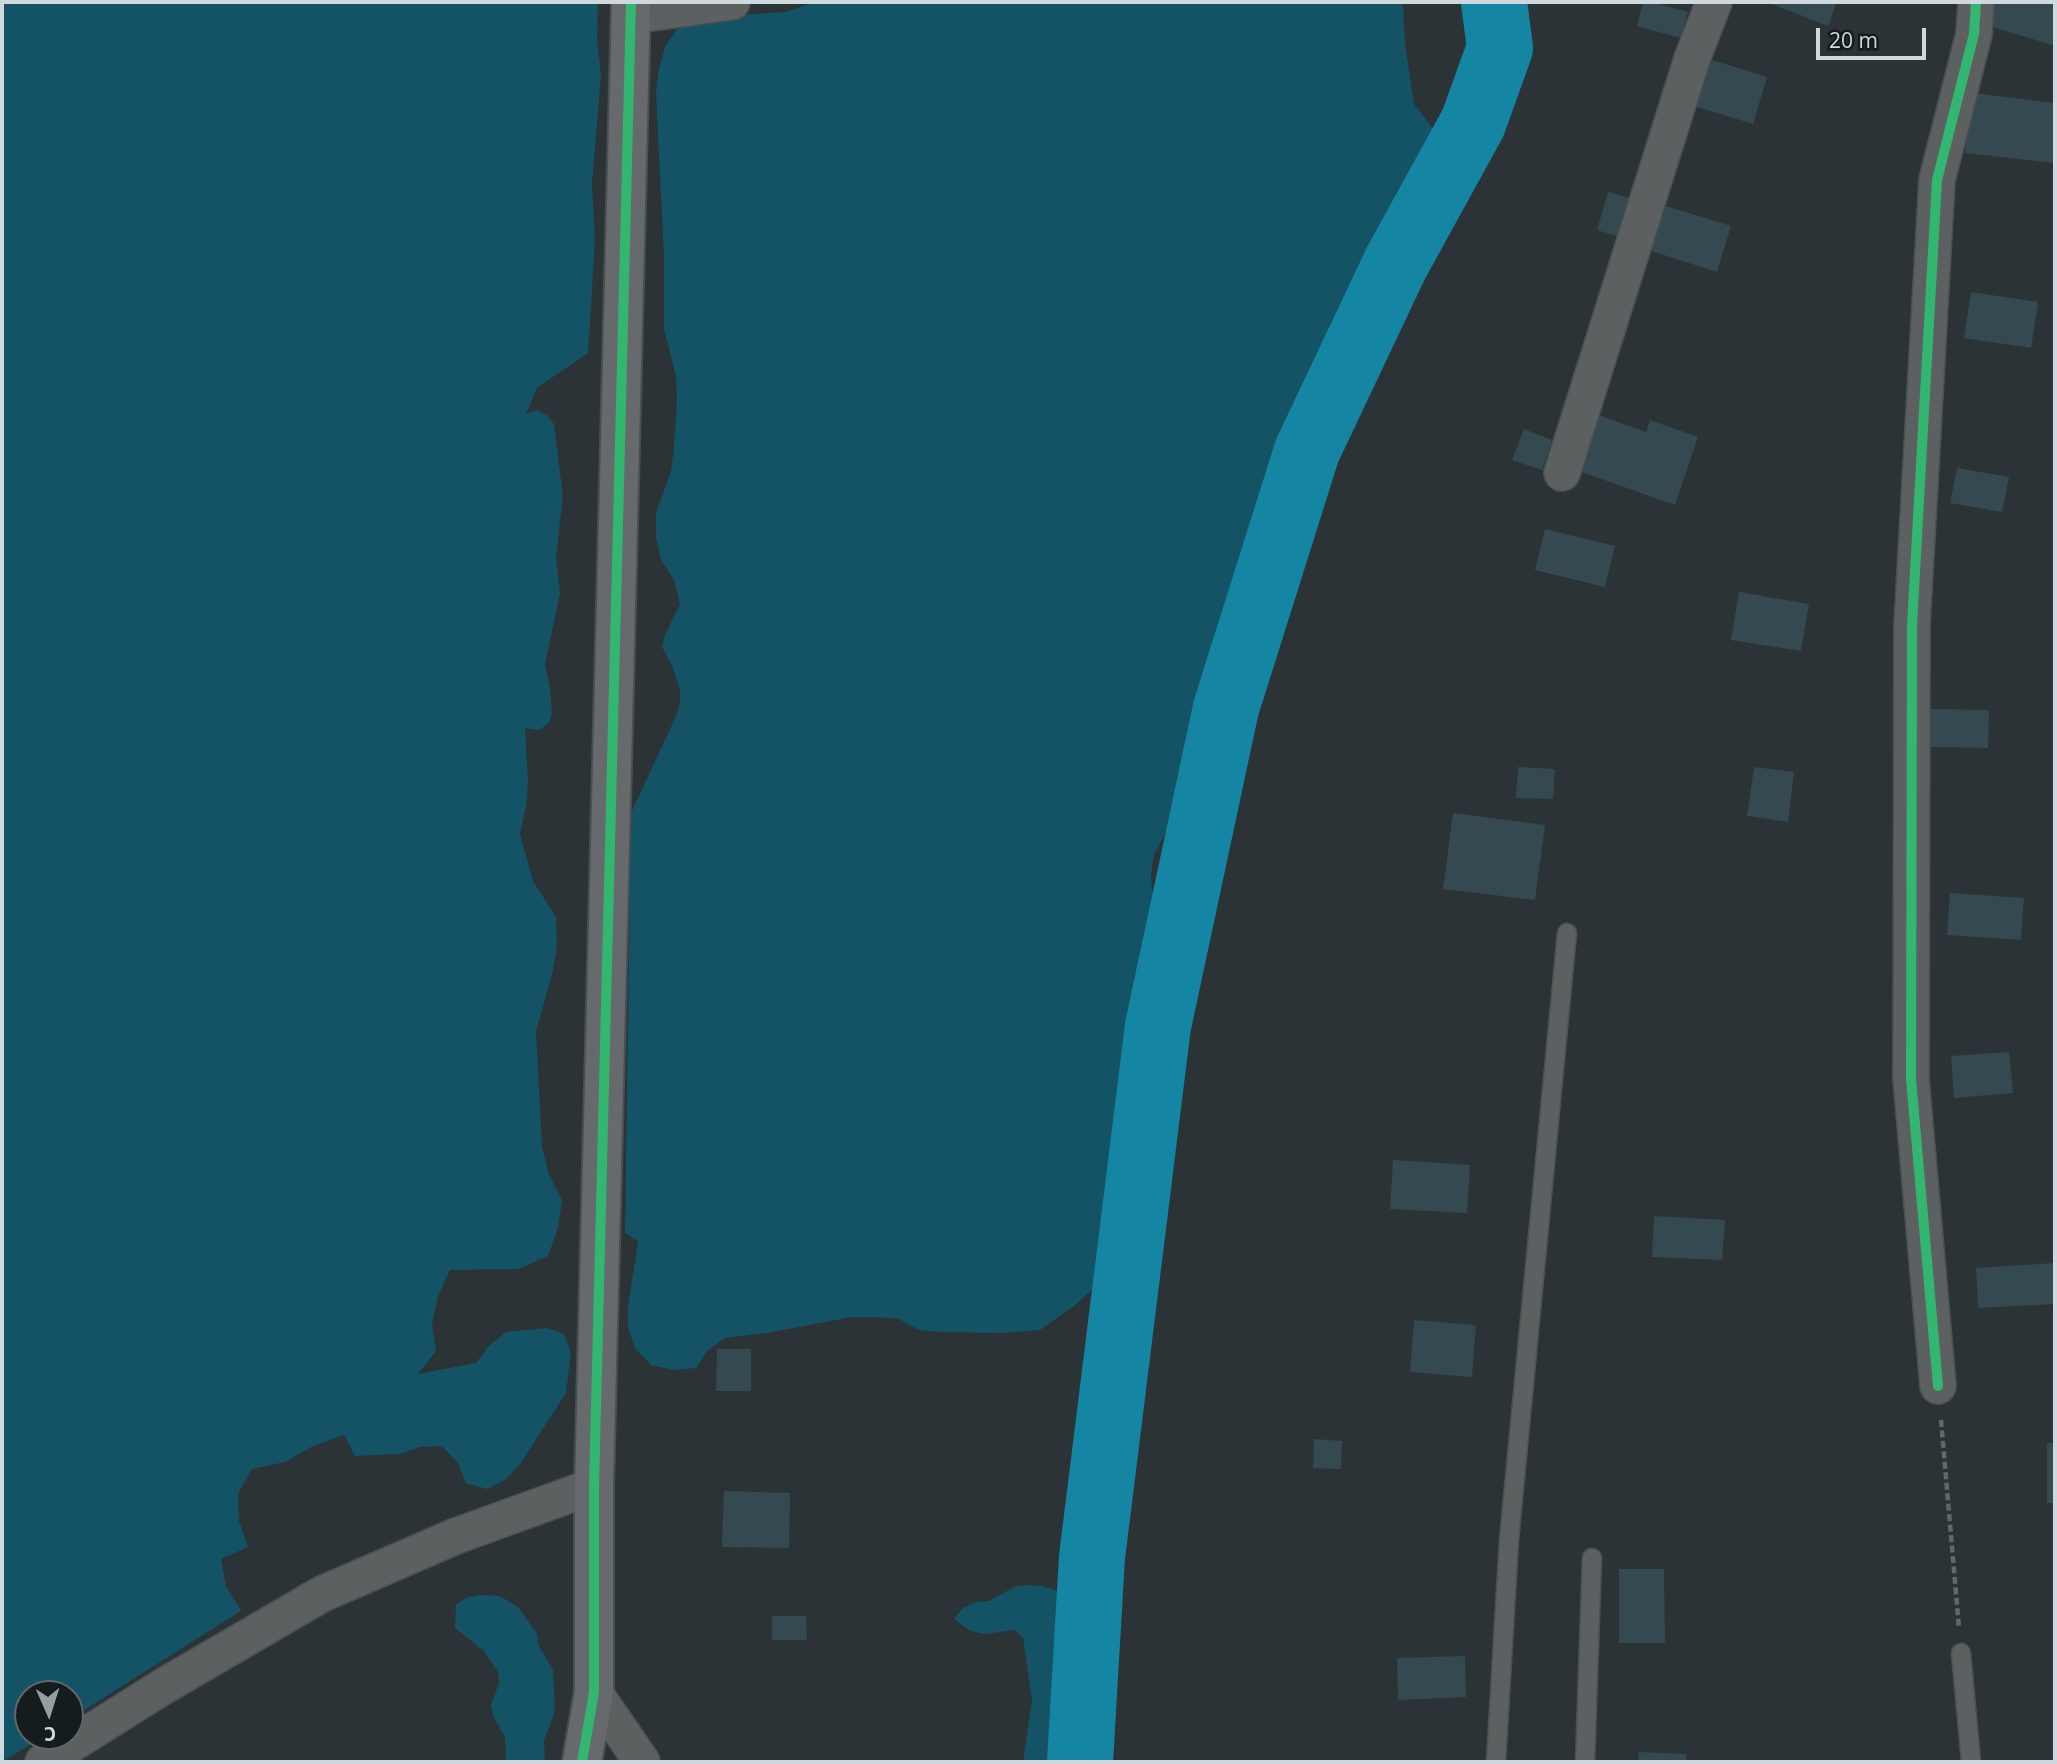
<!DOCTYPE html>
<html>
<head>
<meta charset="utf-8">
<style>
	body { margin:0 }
	#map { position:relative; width:2057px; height:1764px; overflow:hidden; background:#2b3336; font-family:"Open Sans",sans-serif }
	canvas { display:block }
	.frame { position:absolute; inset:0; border:4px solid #cfd8dc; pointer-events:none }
	.north { position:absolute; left:14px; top:1680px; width:70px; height:70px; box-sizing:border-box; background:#151c1e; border:2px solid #5f676a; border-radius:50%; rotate:177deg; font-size:19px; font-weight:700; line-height:28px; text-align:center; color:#cfd8dc }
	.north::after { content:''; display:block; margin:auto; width:24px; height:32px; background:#969ea2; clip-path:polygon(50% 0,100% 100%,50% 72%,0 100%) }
	.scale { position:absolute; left:1816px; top:28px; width:110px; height:32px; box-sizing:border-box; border:4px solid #cfd8dc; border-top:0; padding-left:9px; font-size:21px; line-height:24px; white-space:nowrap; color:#cfd8dc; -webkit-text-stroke:5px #151c1e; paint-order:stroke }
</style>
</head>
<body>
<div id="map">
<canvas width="2057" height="1764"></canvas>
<div class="frame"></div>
<div class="north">С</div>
<div class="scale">20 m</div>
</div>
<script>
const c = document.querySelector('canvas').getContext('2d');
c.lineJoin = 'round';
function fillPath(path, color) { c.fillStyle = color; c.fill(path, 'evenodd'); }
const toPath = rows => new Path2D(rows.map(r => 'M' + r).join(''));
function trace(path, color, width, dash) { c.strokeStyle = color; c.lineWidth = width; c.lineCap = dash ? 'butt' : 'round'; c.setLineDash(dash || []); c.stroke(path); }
const green = toPath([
	[2,2,598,2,597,40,601,75,592,183,595,241,588,353,537,388,526,414,537,410,547,415,554,424,563,496,556,557,560,593,545,665,550,688,552,712,549,723,539,730,525,728,528,782,526,807,520,834,533,881,556,917,557,946,552,975,536,1031,542,1146,549,1175,562,1200,558,1228,548,1256,519,1269,450,1270,438,1296,432,1324,436,1351,418,1374,476,1363,490,1345,506,1332,547,1328,564,1334,571,1353,566,1393,520,1464,505,1480,487,1489,466,1483,458,1463,442,1446,420,1447,400,1454,355,1456,344,1435,311,1447,285,1462,252,1469,238,1494,239,1521,248,1547,221,1559,226,1586,241,1611,70,1719,70,1694,28,1694,28,1736,44,1736,2,1762],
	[814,2,1401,2,1403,7,1405,43,1414,104,1440,137,1438,155,1429,173,1414,186,1402,202,1382,259,1374,277,1351,311,1344,333,1342,353,1323,391,1301,426,1296,446,1295,465,1255,538,1243,575,1211,648,1205,685,1206,742,1184,775,1176,812,1154,855,1151,874,1154,913,1148,950,1150,990,1158,1026,1148,1039,1141,1066,1132,1083,1126,1141,1111,1178,1108,1198,1119,1234,1106,1273,1092,1290,1074,1306,1040,1330,1004,1333,941,1332,919,1330,897,1318,852,1317,767,1333,725,1338,707,1351,696,1368,673,1370,651,1365,635,1348,628,1328,628,1307,638,1241,625,1233,631,813,677,714,680,702,680,690,673,668,662,647,665,635,680,604,674,580,661,560,656,537,656,513,671,471,674,447,677,400,676,376,664,329,664,256,656,93,659,68,665,47,677,29,719,16,786,12],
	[1028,1585,1042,1586,1068,1594,1076,1603,1073,1634,1054,1656,1053,1668,1059,1711,1056,1762,1023,1762,1032,1700,1023,1638,1015,1630,985,1634,970,1631,954,1619,963,1608,976,1602,989,1601,1014,1587],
	[480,1595,500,1596,518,1607,537,1634,538,1644,553,1670,555,1711,544,1741,545,1762,506,1762,505,1737,493,1716,491,1705,499,1683,498,1672,484,1651,455,1628,456,1605,467,1597]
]);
const river = toPath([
	[1080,1762,1092,1557,1158,1026,1226,708,1307,451,1396,263,1473,123,1500,48,1494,2]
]);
const building = toPath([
	[1643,2,1652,2,1688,12,1681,38,1637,26],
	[1767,2,1837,2,1828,26],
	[1991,2,2055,2,2055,46,1984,24],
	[1703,57,1767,77,1753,124,1688,104],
	[1972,93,2055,103,2055,163,1965,153],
	[1608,192,1631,198,1620,237,1597,230],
	[1656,203,1731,226,1717,272,1642,248],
	[1971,292,2038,302,2031,348,1964,338],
	[1596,414,1646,432,1650,420,1698,437,1675,505,1576,470],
	[1524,429,1552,440,1542,470,1512,460],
	[1957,468,2009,477,2002,512,1950,503],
	[1545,529,1615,546,1605,587,1535,570],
	[1739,592,1809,604,1801,651,1731,640],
	[1929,709,1989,710,1988,748,1928,747],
	[1518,767,1555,769,1553,799,1516,798],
	[1754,767,1794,772,1788,822,1747,816],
	[1453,813,1545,825,1535,900,1443,889],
	[1950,893,2024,898,2021,940,1947,935],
	[2009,1052,2013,1093,1954,1098,1951,1056],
	[1393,1160,1470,1165,1467,1213,1390,1209],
	[1654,1216,1725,1220,1722,1260,1652,1257],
	[2055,1263,2055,1304,1978,1308,1976,1268],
	[1414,1320,1476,1325,1472,1377,1410,1372],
	[717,1349,751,1349,751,1391,716,1391],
	[1314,1439,1342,1441,1341,1469,1313,1468],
	[2047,1443,2055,1443,2055,1503,2047,1503],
	[724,1491,790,1493,789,1548,722,1547],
	[1619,1569,1664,1569,1665,1643,1619,1643],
	[772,1616,806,1616,807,1640,772,1640],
	[1465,1656,1466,1697,1398,1700,1397,1658],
	[1639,1752,1686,1754,1686,1762,1638,1762]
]);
const path = toPath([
	[1941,1420,1959,1628]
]);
const lane = toPath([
	[1961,1653,1971,1762],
	[1496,1762,1509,1540,1567,933],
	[1585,1762,1592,1558]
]);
const street = toPath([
	[630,16,732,2],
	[1562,473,1692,59,1714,2],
	[1938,1386,1911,1079,1912,625,1937,180,1974,34,1976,2],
	[594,1692,642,1762],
	[43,1762,164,1686,322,1594,456,1536,594,1486]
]);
const secondary = toPath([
	[582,1762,594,1692,594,1486,631,2]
]);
const cycleway = toPath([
	[1938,1386,1911,1079,1912,625,1937,180,1974,34,1976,2],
	[582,1762,594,1692,594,1486,631,2]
]);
fillPath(green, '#145265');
trace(river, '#1486a4', 66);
fillPath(building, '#354a50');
trace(lane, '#495053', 21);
trace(street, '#495053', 38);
trace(secondary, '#495053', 42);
trace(path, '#636769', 4.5, [7, 3.5]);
trace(lane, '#5d6061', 18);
trace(street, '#5d6061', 35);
trace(secondary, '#666a6c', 38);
trace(cycleway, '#33b770', 10);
</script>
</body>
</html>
